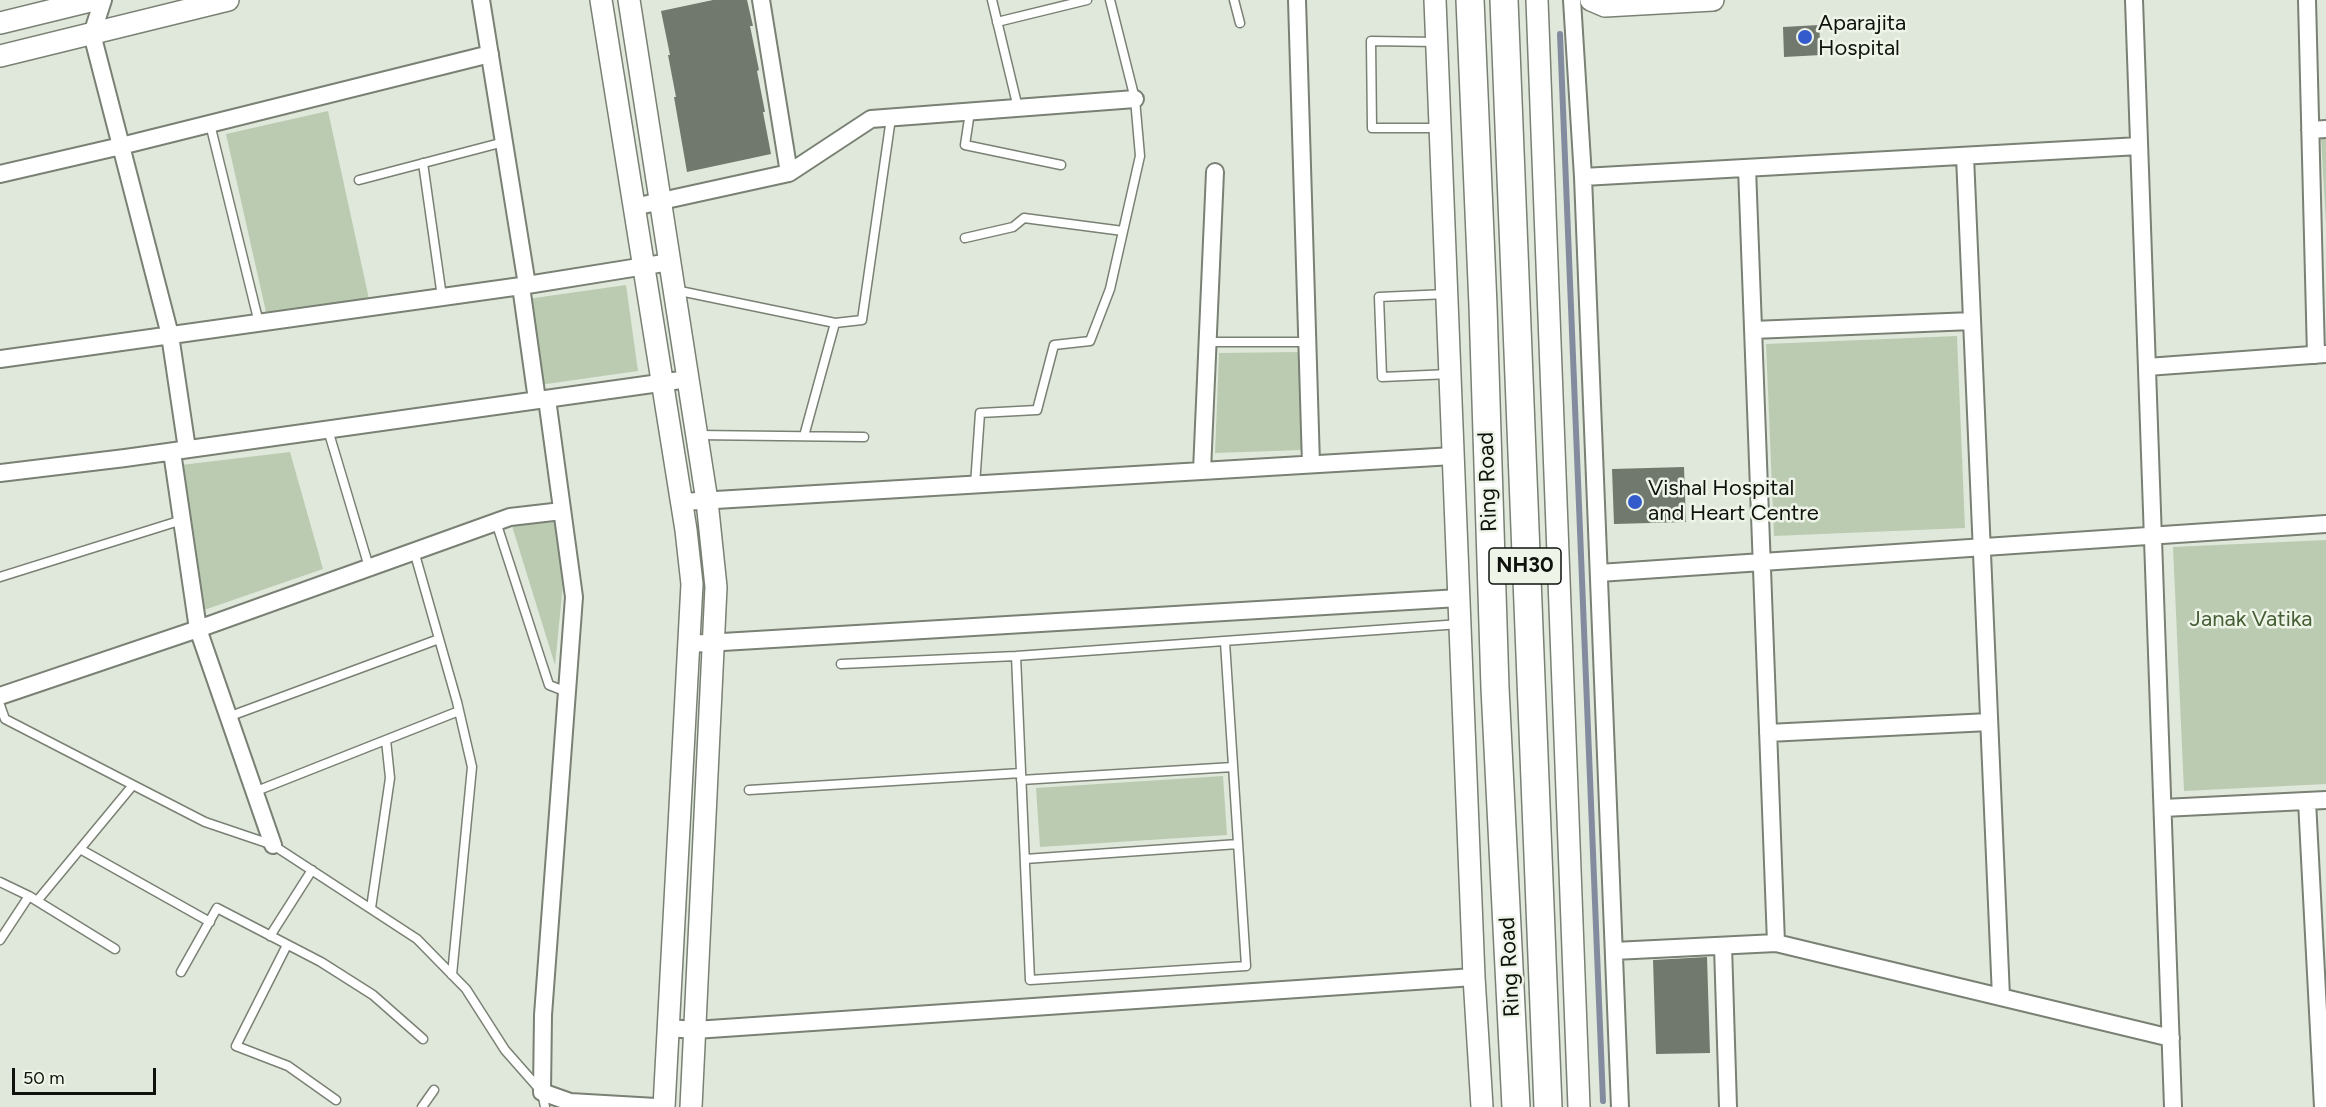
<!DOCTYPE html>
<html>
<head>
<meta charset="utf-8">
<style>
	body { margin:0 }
	#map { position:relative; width:2326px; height:1107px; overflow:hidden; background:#e0e8db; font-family:Figtree,sans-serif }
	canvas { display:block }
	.scale { position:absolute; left:12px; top:1068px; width:144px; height:27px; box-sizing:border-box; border:3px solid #0e110c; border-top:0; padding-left:8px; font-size:18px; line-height:21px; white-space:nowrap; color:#0e110c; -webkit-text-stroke:4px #eef5e8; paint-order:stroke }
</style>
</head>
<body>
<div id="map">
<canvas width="2326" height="1107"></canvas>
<div class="scale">50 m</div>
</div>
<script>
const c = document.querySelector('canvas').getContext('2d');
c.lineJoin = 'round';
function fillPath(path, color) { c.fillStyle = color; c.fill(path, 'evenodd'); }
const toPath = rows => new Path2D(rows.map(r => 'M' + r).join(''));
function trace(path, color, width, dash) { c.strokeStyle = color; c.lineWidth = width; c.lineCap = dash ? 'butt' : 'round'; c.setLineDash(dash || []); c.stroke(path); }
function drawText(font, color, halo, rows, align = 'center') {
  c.font = font + ' Figtree,sans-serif'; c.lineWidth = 5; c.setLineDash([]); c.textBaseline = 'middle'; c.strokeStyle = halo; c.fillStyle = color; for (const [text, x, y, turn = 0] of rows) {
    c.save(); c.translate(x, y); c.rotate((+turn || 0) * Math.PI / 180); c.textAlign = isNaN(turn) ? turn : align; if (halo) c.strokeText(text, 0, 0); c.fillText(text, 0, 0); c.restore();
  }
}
const green = toPath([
	[328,111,369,299,266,312,226,134],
	[2321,139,2326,139,2326,224],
	[626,285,638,371,539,385,527,299],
	[1957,336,1965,528,1774,536,1766,344],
	[1299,352,1302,450,1215,453,1219,353],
	[290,452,323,569,204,610,181,465],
	[555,522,563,585,555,665,512,526],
	[2326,540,2326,784,2184,791,2173,547],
	[1223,776,1227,835,1040,847,1036,788]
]);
const stream = toPath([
	[1560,34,1603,1101]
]);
const building = toPath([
	[713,0,747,0,753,26,750,26,759,70,757,71,765,112,763,112,771,154,687,172,674,97,676,97,668,55,670,55,661,11],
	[1819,25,1821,55,1784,57,1783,27],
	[1684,467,1686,522,1614,524,1612,469],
	[1707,957,1710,1053,1656,1054,1653,960]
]);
const service = toPath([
	[992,0,1018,108],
	[1234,0,1240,23],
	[997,22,1087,0],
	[1436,42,1371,41,1372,128,1438,128],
	[970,112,965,145,1061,165],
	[210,124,259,323],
	[423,163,442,297],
	[359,180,504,142],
	[965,238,1013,227,1024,218,1123,231],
	[675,290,835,323,862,320,891,118],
	[1447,294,1379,297,1382,377,1450,374],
	[1208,342,1307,342],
	[328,430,369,567],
	[697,435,864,437],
	[804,436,835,323],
	[975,485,980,413,1037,410,1054,345,1090,341,1110,289,1140,156,1135,99,1110,0],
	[496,522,549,685,567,692],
	[414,551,457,702,472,767,452,975],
	[0,577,182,520],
	[1016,656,1030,980,1246,966,1225,642],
	[841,664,1016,656,1460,624],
	[0,705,5,719,133,785,205,822,273,845,417,939,466,989,505,1050,542,1092,545,1107],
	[228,717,439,639],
	[1021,780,1233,767],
	[749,790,1021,773],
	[254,792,459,711],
	[80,849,210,922],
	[1025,859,1238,844],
	[0,882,29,896,115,949],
	[37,901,133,785],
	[371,908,390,778,386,740],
	[270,936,312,870],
	[0,940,29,896],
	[287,945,236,1046,288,1066,336,1100],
	[181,972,217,908,321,962,373,995,423,1039],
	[422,1107,434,1090]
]);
const minor = toPath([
	[103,0,92,34,170,335,187,449],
	[481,0,527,285],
	[761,0,789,173],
	[1297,0,1311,464],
	[1572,0,1583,177,1620,1107],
	[2134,0,2173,1107],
	[2307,0,2316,355],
	[2310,130,2326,129],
	[1965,156,2001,997],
	[1747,168,1776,943],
	[0,174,121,146,490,54],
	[1583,177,2139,146],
	[634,207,789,173,871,119,1135,99],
	[521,286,537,400],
	[1753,330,1972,321],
	[0,359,521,286,670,262],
	[2147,367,2325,354],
	[547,399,574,597,543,1015,542,1092,570,1102,656,1107],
	[172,452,198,629,273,845],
	[1202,471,1215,172],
	[0,473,125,458,688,379],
	[682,502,1453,456],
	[1599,573,2326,524],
	[689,644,1459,598],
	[0,696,198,629,510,517,562,511],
	[1768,733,1989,722],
	[2307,801,2323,1107],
	[2163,808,2326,800],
	[1723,946,1728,1107],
	[1614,951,1776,943,2171,1038],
	[668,1028,695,1030,1474,977]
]);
const tertiary = toPath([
	[601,0,686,530,692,584,664,1107],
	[629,0,707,501,716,587,691,1107],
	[1435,0,1474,977,1482,1107],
	[1537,0,1579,1107],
	[1591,0,1605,6,1713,0],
	[0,23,94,0],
	[0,56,228,0]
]);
const trunk = toPath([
	[1470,0,1483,306,1495,688,1516,1107],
	[1504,0,1548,1107]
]);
const markers = [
	[1805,37,8,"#345bcb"],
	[1635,502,8,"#345bcb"]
];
const shields = [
	[1525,566,72]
];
const shieldNames = [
	["NH30",1525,566]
];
const poiNames = [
	["Aparajita",1818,24],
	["Hospital",1818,49],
	["Vishal Hospital",1648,489],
	["and Heart Centre",1648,514]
];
const streetNames = [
	["Ring Road",1488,482,-92],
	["Ring Road",1510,967,-93]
];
const parkNames = [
	["Janak Vatika",2251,620]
];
fillPath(green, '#bbcbb1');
trace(stream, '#838c9e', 6);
fillPath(building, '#71786d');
trace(service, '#798074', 11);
trace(minor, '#798074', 20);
trace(tertiary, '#798074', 24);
trace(trunk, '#798074', 30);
trace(service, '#fff', 8);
trace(minor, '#fff', 16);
trace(tertiary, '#fff', 21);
trace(trunk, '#fff', 27);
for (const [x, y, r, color] of markers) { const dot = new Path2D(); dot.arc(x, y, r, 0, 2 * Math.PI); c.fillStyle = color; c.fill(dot); trace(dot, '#eef5e8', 2); }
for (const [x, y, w] of shields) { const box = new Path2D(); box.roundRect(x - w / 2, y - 18, w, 36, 4.5); c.fillStyle = '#eef5e8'; c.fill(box); trace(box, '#0e110c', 1.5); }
drawText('bold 21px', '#0e110c', null, shieldNames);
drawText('22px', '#0e110c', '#eef5e8', poiNames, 'left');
drawText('22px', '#0e110c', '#eef5e8', streetNames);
drawText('22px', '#465e34', '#eef5e8', parkNames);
</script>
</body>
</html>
